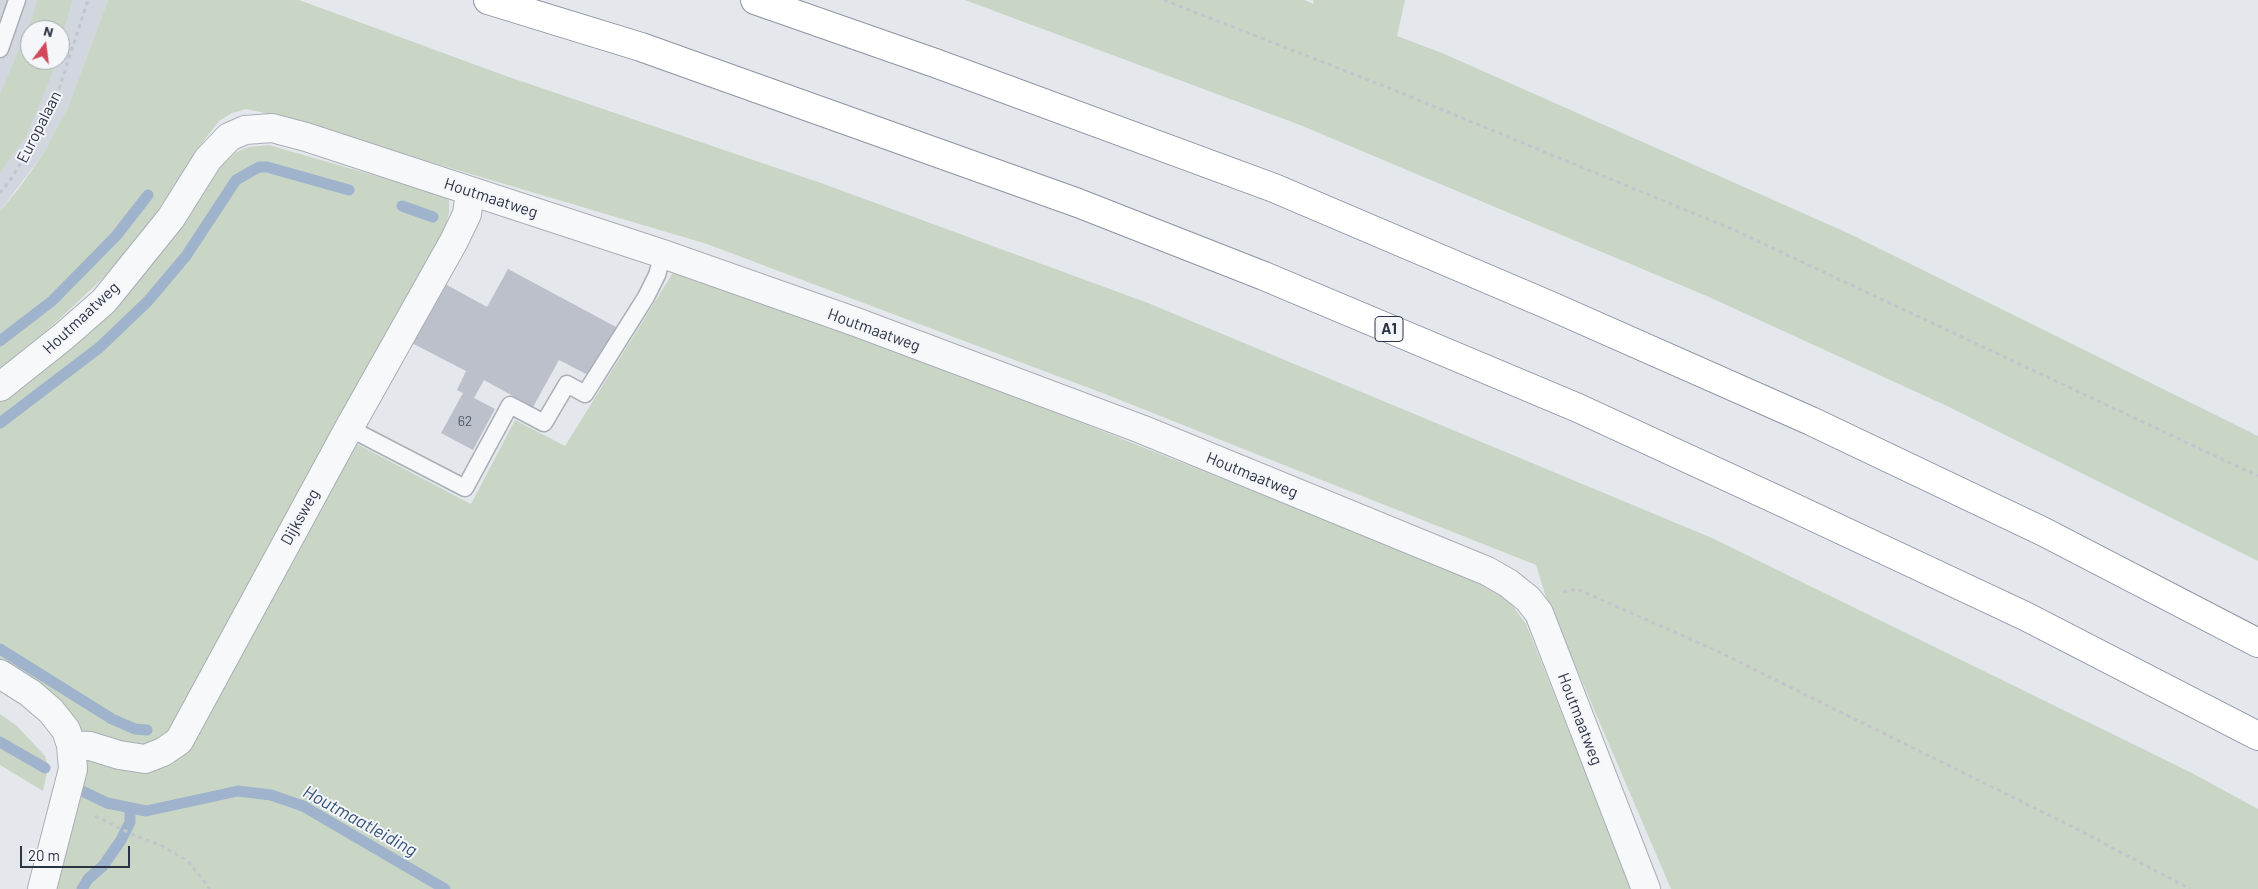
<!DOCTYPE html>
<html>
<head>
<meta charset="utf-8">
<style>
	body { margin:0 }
	#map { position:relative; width:2258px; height:889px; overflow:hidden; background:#e4e7ec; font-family:Barlow,sans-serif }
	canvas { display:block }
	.north { position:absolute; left:20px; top:20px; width:50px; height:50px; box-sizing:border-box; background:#f4f6f9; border:1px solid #a4a8b1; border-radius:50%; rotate:15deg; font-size:14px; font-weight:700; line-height:20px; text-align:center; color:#2b3445 }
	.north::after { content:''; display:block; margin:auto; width:18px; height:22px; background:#d1495b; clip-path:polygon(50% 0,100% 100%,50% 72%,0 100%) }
	.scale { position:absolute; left:20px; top:846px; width:110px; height:22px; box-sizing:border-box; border:2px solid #2b3445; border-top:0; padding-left:6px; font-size:15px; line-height:18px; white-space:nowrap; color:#2b3445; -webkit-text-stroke:4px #f4f6f9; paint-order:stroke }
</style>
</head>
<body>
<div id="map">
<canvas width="2258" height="889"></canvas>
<div class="north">N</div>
<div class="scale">20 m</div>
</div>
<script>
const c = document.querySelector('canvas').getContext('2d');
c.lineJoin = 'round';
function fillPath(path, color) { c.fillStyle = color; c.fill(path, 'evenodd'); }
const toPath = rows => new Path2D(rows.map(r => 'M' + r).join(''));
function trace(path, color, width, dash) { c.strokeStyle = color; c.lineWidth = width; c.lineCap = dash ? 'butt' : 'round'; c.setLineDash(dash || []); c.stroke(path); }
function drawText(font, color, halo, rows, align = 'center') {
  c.font = font + ' Barlow,sans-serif'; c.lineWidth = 4; c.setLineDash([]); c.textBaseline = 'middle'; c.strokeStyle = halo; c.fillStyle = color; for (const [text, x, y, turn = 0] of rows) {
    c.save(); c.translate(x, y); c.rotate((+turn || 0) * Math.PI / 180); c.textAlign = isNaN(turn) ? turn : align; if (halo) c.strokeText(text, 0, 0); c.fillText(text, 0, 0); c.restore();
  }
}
const built = toPath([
	[0,0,108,0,68,107,43,154,0,211],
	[30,30,60,30,60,60,30,60]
]);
const green = toPath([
	[37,0,72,0,60,45,60,30,30,30,30,60,56,60,52,74,26,136,0,173,0,95,32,19],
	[108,0,299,0,506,76,821,183,1148,303,1712,538,2192,773,2258,809,2258,889,1671,889,1546,597,1536,565,1105,394,707,244,265,113,246,109,232,113,219,121,199,147,131,252,10,365,0,370,0,211,20,187,43,154,68,107],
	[965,0,1304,0,1314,4,1313,0,1405,0,1397,36,1442,53,1850,234,2258,436,2258,561,1947,406,1709,297,1300,125],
	[269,145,449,197,449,213,442,239,338,434,471,504,515,420,565,446,674,271,880,343,1445,567,1492,588,1512,605,1526,624,1632,889,55,889,75,817,90,746,88,738,74,725,0,662,0,400,94,327,145,273,188,217,221,166,236,152,249,147],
	[0,714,17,726,45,756,48,768,43,791,0,765]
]);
const stream = toPath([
	[402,206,433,217],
	[0,341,52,301,116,236,148,195],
	[0,423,100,347,148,301,186,256,236,180,259,167,267,167,349,190],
	[0,649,112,719,135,729,147,730],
	[0,742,45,768],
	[80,790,107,803,146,811,238,791,271,795,303,806,445,889],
	[82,889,88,879,103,866,121,840,130,822,130,808]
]);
const building = toPath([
	[508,269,618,328,592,377,559,360,533,407,484,380,474,398,495,409,473,450,441,433,463,393,457,390,466,371,406,340,438,280,487,307]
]);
const path = toPath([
	[1164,0,1394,90,1732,229,2258,476],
	[0,193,11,179,37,136,59,89,88,0],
	[1563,592,1577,589,1715,650,2075,828,2190,889],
	[95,816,138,837,160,845,188,861,210,889]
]);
const lane = toPath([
	[0,49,17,0],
	[349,428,465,488,510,405,544,423,567,384,585,394,646,297,657,275,663,254]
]);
const street = toPath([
	[0,387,64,336,104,301,171,218,208,159,229,137,245,130,272,128,306,137,663,254,856,322,1141,429,1487,571,1508,583,1528,599,1539,613,1646,889],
	[0,674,30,693,51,711,66,730,71,745,73,769,42,889],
	[71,745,90,746,119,755,145,759,163,752,179,741,349,428,454,241,467,214,470,191]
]);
const highway = toPath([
	[488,0,641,47,1078,203,1264,276,1578,408,1784,503,2025,616,2258,736],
	[755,0,935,63,1274,188,1551,306,1811,421,2044,532,2258,643]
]);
const numberNames = [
	["62",465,421]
];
const shields = [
	[1389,329,28]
];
const shieldNames = [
	["A1",1389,329]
];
const streetNames = [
	["Europalaan",39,127,-63],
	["Houtmaatweg",491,198,18],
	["Houtmaatweg",81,318,-43],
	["Houtmaatweg",874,330,20],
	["Houtmaatweg",1252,475,22],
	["Dijksweg",300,517,-61],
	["Houtmaatweg",1580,719,69]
];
const waterNames = [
	["Houtmaatleiding",360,821,29]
];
fillPath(built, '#d2d6de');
fillPath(green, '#c9d6c5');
trace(stream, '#9fb4cc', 11);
fillPath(building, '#bbc0ca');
trace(lane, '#a9aeb7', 19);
trace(street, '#a9aeb7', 30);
trace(highway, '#8b94a3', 30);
trace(path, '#c2c5cb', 3, [4, 4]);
trace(lane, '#f7f8fa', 16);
trace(street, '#f7f8fa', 28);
trace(highway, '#fff', 28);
drawText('14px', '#4f5766', null, numberNames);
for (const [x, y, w] of shields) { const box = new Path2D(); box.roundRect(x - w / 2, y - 12.5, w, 25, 4); c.fillStyle = '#f4f6f9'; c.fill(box); trace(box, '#2b3445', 1); }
drawText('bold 15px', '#2b3445', null, shieldNames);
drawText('16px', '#2b3445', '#f4f6f9', streetNames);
drawText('italic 18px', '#34527a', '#f4f6f9', waterNames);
</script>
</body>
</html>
